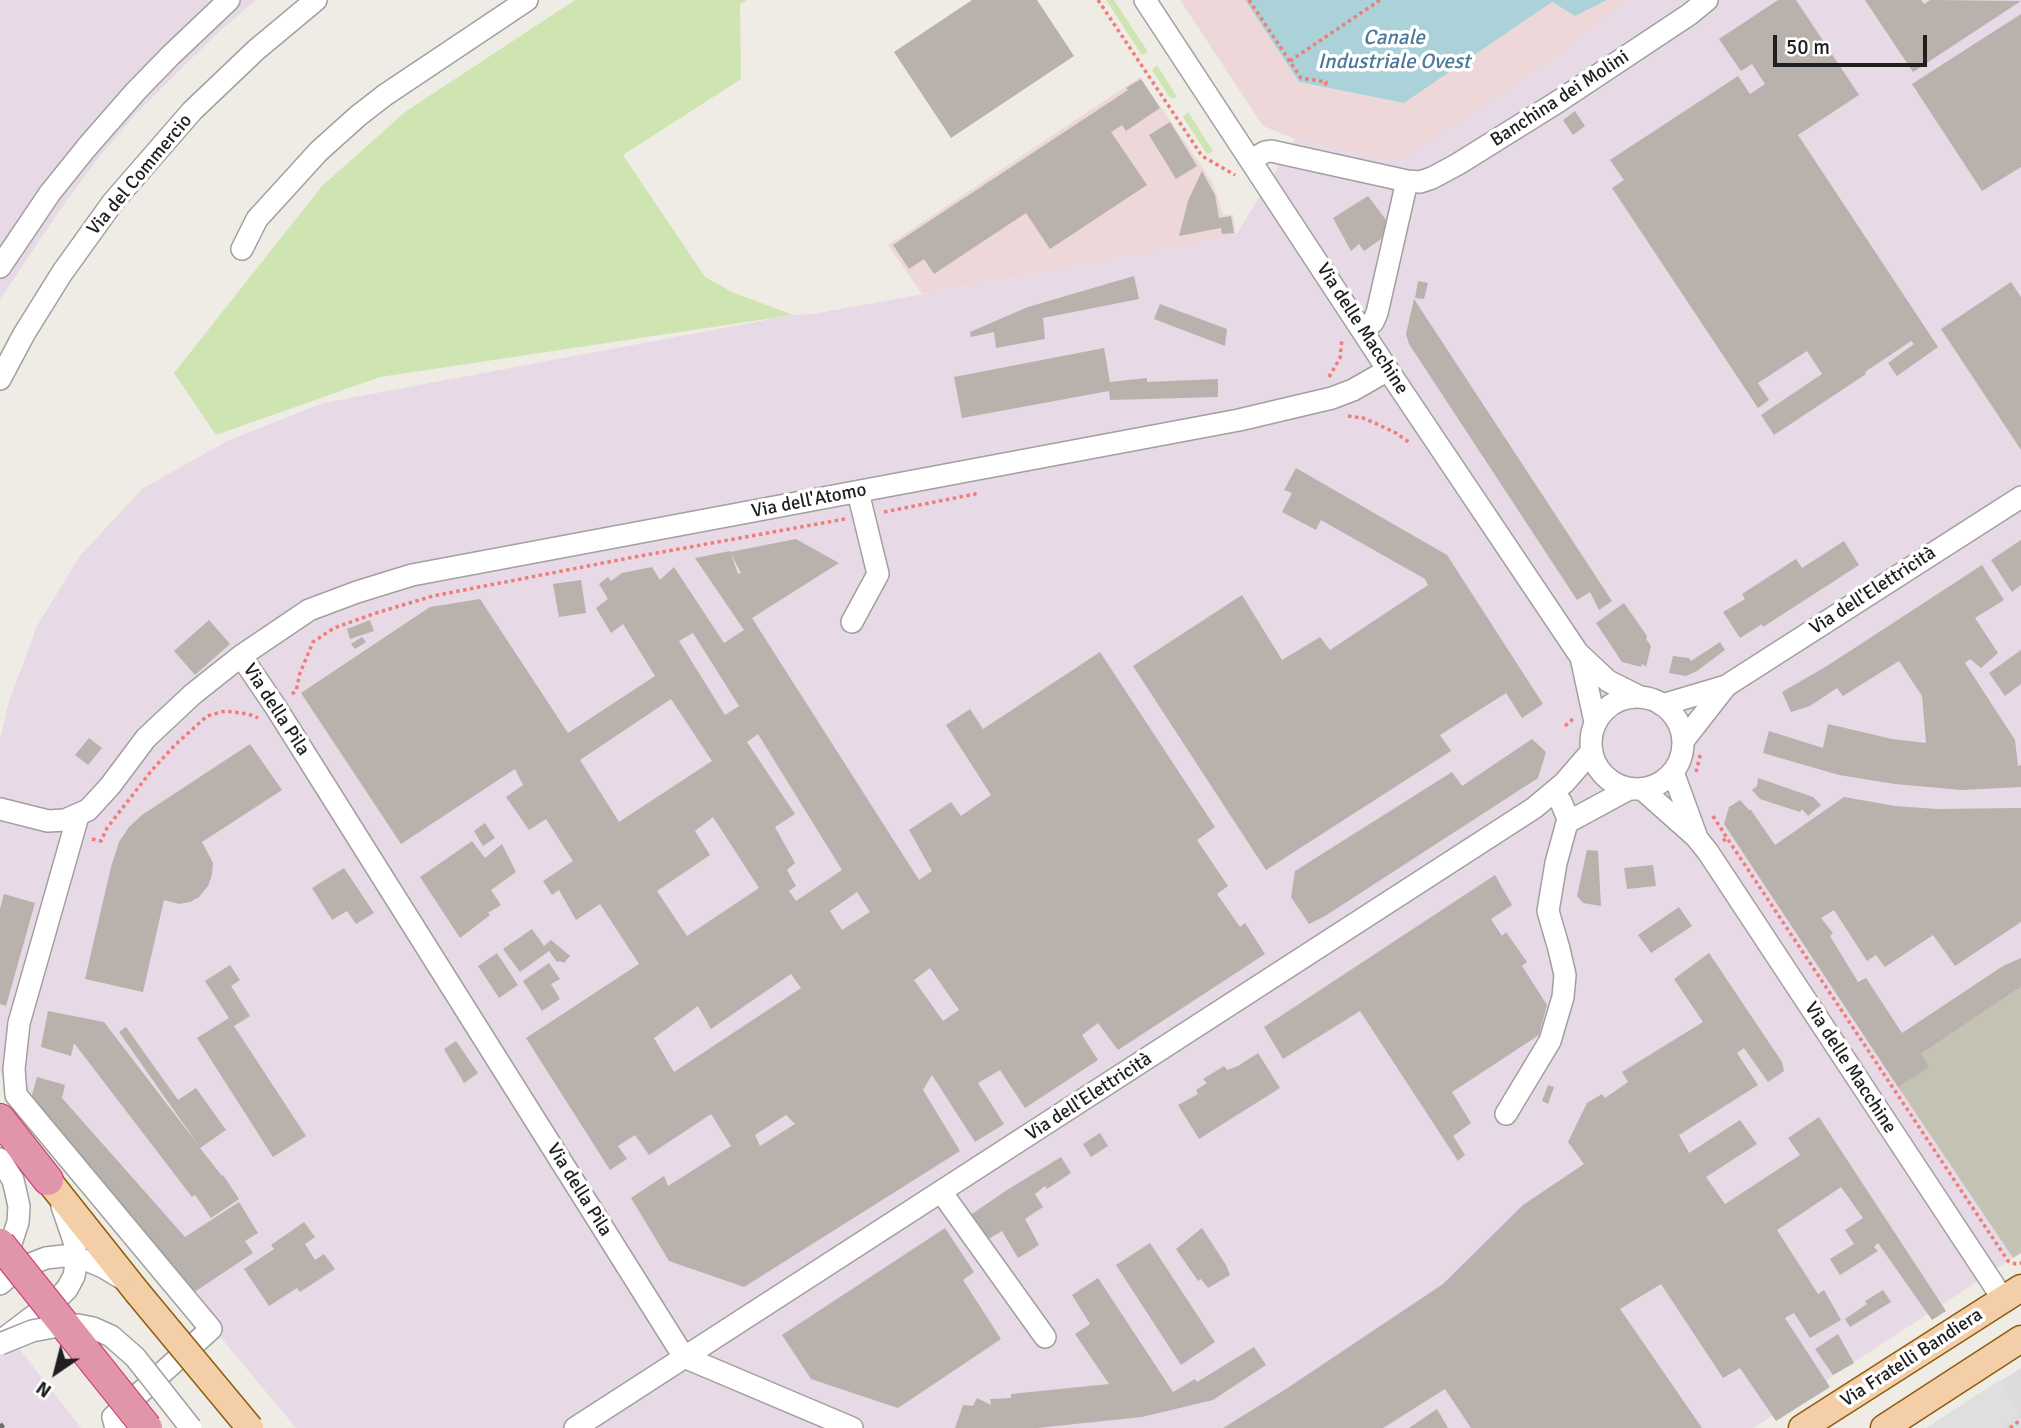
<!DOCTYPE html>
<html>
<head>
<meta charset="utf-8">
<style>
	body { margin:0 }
	#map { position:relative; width:2021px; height:1428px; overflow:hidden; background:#efece6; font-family:Signika,sans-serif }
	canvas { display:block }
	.north { position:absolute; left:21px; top:1337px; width:70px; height:70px; -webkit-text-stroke:5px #fff; paint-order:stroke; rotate:215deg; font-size:19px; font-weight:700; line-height:28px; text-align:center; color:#1f1f1f }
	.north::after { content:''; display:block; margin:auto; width:24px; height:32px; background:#1f1f1f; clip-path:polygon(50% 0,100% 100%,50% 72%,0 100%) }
	.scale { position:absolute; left:1773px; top:35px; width:154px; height:32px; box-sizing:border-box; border:4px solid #1f1f1f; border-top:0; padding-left:9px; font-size:21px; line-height:24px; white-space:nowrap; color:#1f1f1f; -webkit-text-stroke:5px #fff; paint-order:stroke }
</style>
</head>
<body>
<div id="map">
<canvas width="2021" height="1428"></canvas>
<div class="north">N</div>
<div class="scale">50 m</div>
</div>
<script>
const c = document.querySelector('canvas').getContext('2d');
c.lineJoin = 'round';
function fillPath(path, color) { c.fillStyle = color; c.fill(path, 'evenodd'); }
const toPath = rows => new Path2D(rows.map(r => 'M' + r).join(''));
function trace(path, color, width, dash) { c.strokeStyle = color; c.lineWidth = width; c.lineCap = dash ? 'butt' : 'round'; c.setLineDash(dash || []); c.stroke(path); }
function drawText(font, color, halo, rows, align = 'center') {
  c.font = font + ' Signika,sans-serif'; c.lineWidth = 7; c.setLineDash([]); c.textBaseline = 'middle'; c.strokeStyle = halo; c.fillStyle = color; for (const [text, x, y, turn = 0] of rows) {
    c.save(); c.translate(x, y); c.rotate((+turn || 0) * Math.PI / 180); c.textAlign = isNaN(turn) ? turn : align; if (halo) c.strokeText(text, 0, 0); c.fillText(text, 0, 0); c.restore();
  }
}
const residential = toPath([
	[2021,1368,2021,1428,1927,1428]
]);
const commercial = toPath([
	[1180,0,1245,0,1299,82,1404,103,1552,2,1575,16,1607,0,1627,0,1564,52,1397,163,1295,139,1263,126],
	[1140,77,1213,183,1223,215,1233,214,1236,235,1160,251,922,294,888,245]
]);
const industrial = toPath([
	[0,0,256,0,221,30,188,62,136,114,100,156,66,201,0,299],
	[1627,0,2021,0,2021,987,1921,1054,1898,1087,2013,1258,1754,1428,296,1428,0,1072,0,740,9,701,37,626,80,556,142,489,227,441,323,403,793,315,813,314,1160,251,1236,235,1295,139,1397,162,1564,52],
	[0,1324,81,1428,0,1428]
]);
const construction = toPath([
	[2021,987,2021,1253,2013,1258,1898,1087,1921,1054]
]);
const grass = toPath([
	[575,0,747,0,740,4,741,79,623,155,705,277,732,292,793,315,380,377,216,435,174,373,322,186,405,112],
	[1106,0,1114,0,1148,52,1142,55],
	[1157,65,1177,97,1171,99,1152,70],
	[1188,112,1213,151,1210,153,1207,154,1183,117]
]);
const parking = toPath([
	[2000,1380,2020,1415,2002,1428,1926,1428]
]);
const water = toPath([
	[1245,0,1607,0,1575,16,1552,2,1404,103,1299,82]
]);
const building = toPath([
	[972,0,1037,0,1074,56,951,138,894,52],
	[1778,0,1796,0,1859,95,1798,135,1938,347,1897,376,1888,363,1914,344,1911,341,1865,372,1866,374,1774,435,1761,415,1822,374,1807,351,1758,383,1769,400,1758,408,1612,188,1624,180,1610,160,1738,76,1750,94,1765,84,1752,64,1741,71,1719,39],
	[1865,0,1921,0,1924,4,1930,0,2021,1,1913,72],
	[2021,14,2021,167,1982,191,1912,84],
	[1141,79,1160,108,1126,131,1122,125,1111,132,1147,185,1050,249,1026,213,934,274,924,259,909,269,893,245,1128,90,1126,88],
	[1575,111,1585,126,1573,135,1563,120],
	[1170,122,1197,166,1176,179,1149,135],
	[1202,171,1215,195,1219,218,1231,216,1234,233,1222,234,1221,228,1179,236,1188,201],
	[1368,196,1389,224,1387,231,1381,239,1364,251,1359,244,1351,251,1333,218],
	[1134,276,1139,299,1043,318,1045,339,996,348,994,332,971,337,970,332,1028,307],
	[1418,281,1428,283,1424,299,1415,298],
	[2011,282,2021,297,2021,450,1941,329],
	[1414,299,1612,601,1599,610,1590,592,1577,600,1409,344,1406,334],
	[1160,304,1227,329,1225,346,1154,319],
	[1104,348,1110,382,1147,378,1147,382,1218,379,1218,397,1110,400,1109,391,962,418,954,377],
	[1296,468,1447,555,1543,704,1522,718,1506,693,1440,735,1451,751,1266,870,1133,666,1242,595,1282,660,1320,637,1330,650,1428,585,1425,579,1321,520,1316,530,1282,512,1292,493,1284,490],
	[796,539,839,563,752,618,919,880,932,871,909,830,951,802,961,816,991,795,946,725,970,709,983,729,1100,652,1215,827,1197,840,1228,886,1217,894,1240,927,1245,923,1265,954,1118,1050,1098,1023,1082,1035,1098,1060,1025,1108,1000,1070,978,1083,1004,1124,975,1142,932,1075,923,1090,960,1151,744,1287,669,1261,631,1198,664,1176,668,1186,731,1146,711,1114,649,1155,635,1135,618,1146,627,1159,610,1170,526,1038,639,964,600,904,576,920,559,890,552,895,543,881,573,861,546,819,529,830,506,797,523,785,515,769,401,844,301,693,430,607,480,599,568,733,655,676,623,624,611,633,596,608,608,599,599,584,608,577,611,581,622,573,652,567,660,580,674,567,724,643,744,630,695,558,730,551,738,574,741,573,730,552],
	[693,633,739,706,725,715,679,641],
	[671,699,712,761,619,822,580,760],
	[758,734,842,870,796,901,789,891,796,886,787,870,795,863,775,827,795,814,747,742],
	[713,817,759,888,687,936,657,891,710,855,695,831],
	[857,892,870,912,842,930,830,911],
	[930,968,959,1010,943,1021,914,980],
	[791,974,801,988,674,1072,654,1038,698,1006,711,1029],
	[786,1115,795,1124,760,1146,755,1135],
	[2021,540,2021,585,2012,592,1991,560],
	[1844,541,1859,565,1763,627,1762,624,1740,638,1723,612,1745,599,1742,594,1796,559,1802,568],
	[1982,565,2004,600,1975,618,1998,653,1981,668,1970,659,1965,663,2015,740,2018,766,2021,765,2021,787,1961,790,1895,784,1839,775,1763,753,1769,731,1823,748,1828,724,1892,739,1926,743,1922,696,1899,661,1843,696,1837,688,1810,706,1791,712,1782,692,1827,666],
	[581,580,586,613,559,617,553,584],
	[1624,603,1647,636,1646,639,1651,646,1646,667,1642,664,1641,667,1622,662,1596,623],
	[209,620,230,644,195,675,174,651],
	[370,620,374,631,350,639,347,629],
	[362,637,366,642,355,649,351,644],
	[1720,642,1725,650,1697,671,1686,676,1669,673,1673,656,1689,658,1691,661],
	[2021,650,2021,684,2005,696,1989,673],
	[89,738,102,748,88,765,75,755],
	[1532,739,1546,752,1538,778,1325,916,1309,924,1291,897,1295,871,1452,772,1462,786],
	[250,744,282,790,202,842,213,863,212,875,208,886,199,897,190,902,179,904,164,900,143,992,85,979,111,867,119,842,129,827,142,815],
	[1758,778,1813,797,1821,805,1808,816,1802,809,1800,812,1760,799,1752,790,1757,786],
	[1844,797,1895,806,1937,809,2021,808,2021,922,1955,966,1933,935,1885,967,1876,955,1867,961,1834,910,1821,918,1833,933,1830,936,1858,982,1866,978,1902,1033,2003,966,2021,958,2021,987,1921,1054,1929,1067,1898,1087,1724,824,1729,807,1740,800,1749,810,1751,810,1775,845],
	[485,823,495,838,483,846,474,831],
	[472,841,485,858,502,844,516,872,491,890,501,905,488,913,490,915,460,938,420,877],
	[1587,850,1598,851,1601,906,1583,903,1577,896],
	[1653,865,1656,886,1627,889,1624,868],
	[344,868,374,913,356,924,347,911,332,920,312,888],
	[1495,875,1512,905,1491,919,1502,936,1506,932,1527,962,1522,966,1547,1005,1539,1035,1452,1092,1471,1123,1453,1136,1465,1155,1458,1161,1360,1011,1283,1059,1264,1027],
	[4,894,35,903,6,1006,0,1004,0,909],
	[1679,907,1692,926,1651,953,1638,935],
	[532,929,544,946,551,940,570,956,564,963,560,961,557,962,549,951,520,972,503,949],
	[497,953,518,985,499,998,478,966],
	[1709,953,1782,1062,1784,1071,1768,1082,1744,1048,1737,1053,1758,1085,1679,1135,1689,1153,1740,1120,1757,1144,1706,1177,1725,1204,1800,1155,1788,1138,1819,1117,1946,1311,1932,1320,1878,1243,1874,1247,1878,1251,1840,1275,1830,1259,1854,1244,1845,1230,1863,1218,1841,1187,1777,1230,1818,1294,1824,1290,1841,1320,1810,1338,1794,1313,1785,1318,1830,1387,1776,1421,1740,1368,1723,1378,1661,1284,1620,1309,1702,1428,1471,1428,1445,1389,1383,1428,1223,1428,1286,1389,1443,1284,1523,1205,1584,1164,1568,1142,1587,1103,1602,1094,1605,1098,1628,1082,1622,1072,1703,1022,1674,979],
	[549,963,560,979,551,984,560,999,542,1011,523,981],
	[230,965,240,980,231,986,250,1016,234,1026,306,1136,273,1157,197,1038,229,1018,205,981],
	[48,1011,104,1022,199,1146,119,1032,126,1027,178,1100,196,1088,226,1130,200,1148,222,1176,223,1175,239,1199,211,1218,195,1195,192,1197,74,1043,71,1056,41,1047],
	[456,1041,478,1073,464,1083,444,1049],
	[1258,1053,1280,1088,1199,1139,1178,1105,1198,1094,1196,1090,1207,1083,1203,1079,1224,1066,1227,1070,1238,1066],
	[37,1077,65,1085,62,1098,185,1237,239,1202,258,1233,245,1241,253,1253,190,1295,30,1102],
	[1548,1085,1554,1087,1548,1104,1542,1101],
	[1100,1133,1108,1146,1091,1157,1083,1144],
	[1061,1157,1071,1173,1047,1189,1045,1186,1035,1194,1043,1207,1025,1219,1039,1245,1018,1258,1002,1231,985,1241,969,1216,1007,1190],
	[304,1222,315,1237,305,1244,315,1260,324,1254,335,1269,300,1292,297,1288,269,1306,244,1269,274,1249,271,1245],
	[945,1228,974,1272,963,1280,1001,1339,898,1408,811,1379,782,1335],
	[1202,1228,1226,1265,1230,1275,1208,1288,1201,1279,1198,1281,1176,1249],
	[1150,1243,1215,1342,1181,1365,1116,1265],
	[1098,1278,1173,1392,1195,1379,1197,1382,1254,1347,1266,1365,1213,1400,1142,1417,1037,1428,955,1428,963,1405,973,1406,977,1398,991,1405,990,1399,1011,1398,1011,1394,1109,1384,1075,1334,1090,1324,1072,1295],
	[1883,1290,1891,1302,1850,1327,1845,1319,1867,1304,1865,1301],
	[1838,1334,1854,1363,1833,1375,1815,1349],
	[1437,1409,1448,1428,1409,1428]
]);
const path = toPath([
	[1098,0,1202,156,1235,175],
	[1249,0,1301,78,1326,82,1325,87],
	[1290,61,1380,0],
	[1329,377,1340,358,1342,339],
	[1348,416,1363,418,1377,424,1396,433,1410,443],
	[884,512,975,494,974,490],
	[292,694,296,691,300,673,313,642,334,628,376,613,433,596,629,558,845,519],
	[1565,726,1574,718],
	[1696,772,1701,752],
	[1713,816,1727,838],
	[92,839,101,841,107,828,152,770,175,745,207,716,225,711,248,714,258,718],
	[1723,841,1727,838,2008,1261,2016,1264,2021,1263],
	[2010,1428,2019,1421]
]);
const minor = toPath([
	[1145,0,1388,370,1578,653,1608,681,1640,697],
	[1251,160,1265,152,1271,151,1407,181,1420,182,1432,178,1458,164,1559,101,1690,14,1707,0],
	[242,249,257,219,319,151,358,116,385,95,527,0],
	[0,267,50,193,87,147,136,91,171,55,229,0],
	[1362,330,1373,322,1377,313,1407,181],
	[0,379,24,334,62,273,113,202,192,111,256,50,316,0],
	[852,622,878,574,858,492],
	[241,656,275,706,684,1357,852,1428],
	[1581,657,1595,722],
	'1591 743a46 46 0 1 1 92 0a46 46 0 1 1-92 0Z',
	[1662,705,1726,686,2021,497],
	[1683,741,1726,686],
	[1673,772,1696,835],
	[1642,789,1696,837,1708,852,2003,1299],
	[0,809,48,821,65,820,88,810,110,786,146,738,193,694,241,656,309,610,357,592,412,575,1239,420,1332,398,1353,390,1388,370],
	[78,816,19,1023,14,1069,16,1095,211,1329,113,1417,116,1428],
	[1568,822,1629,789],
	[1506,1114,1550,1041,1563,997,1565,975,1559,949,1548,911,1556,863,1568,819,1561,802,1553,793],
	[0,1159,13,1180,19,1206,18,1222,5,1262],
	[942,1193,1045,1337],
	[0,1284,13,1273,28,1265,46,1258,63,1256,89,1261,103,1267,123,1279],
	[2,1340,60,1296,67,1289,74,1276,76,1264,75,1244,62,1206],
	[575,1428,1534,808,1564,783,1591,752]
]);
const major = toPath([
	[48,1180,137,1292],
	[1802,1428,2021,1288],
	[1884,1428,2021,1339]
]);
const highway = toPath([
	[0,1119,48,1180]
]);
const rail = toPath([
	[0,1424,3,1428]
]);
const minorBridge = toPath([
	[0,1344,32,1331,53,1327,78,1325,93,1328,111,1336,135,1357,191,1428]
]);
const majorBridge = toPath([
	[137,1292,250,1428]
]);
const highwayBridge = toPath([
	[0,1244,147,1428]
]);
const streetNames = [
	["Banchina dei Molini",1560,99,-33],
	["Via del Commercio",140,175,-50],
	["Via delle Macchine",1362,329,57],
	["Via dell'Atomo",809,501,-11],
	["Via dell'Elettricità",1873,591,-33],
	["Via della Pila",276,710,57],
	["Via delle Macchine",1850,1068,57],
	["Via dell'Elettricità",1089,1097,-33],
	["Via della Pila",579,1190,58],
	["Via Fratelli Bandiera",1912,1358,-33]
];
const waterNames = [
	["Canale",1394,38],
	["Industriale Ovest",1394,62]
];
fillPath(residential, '#dddcdc');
fillPath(commercial, '#eed7d8');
fillPath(industrial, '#e8d9e6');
fillPath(construction, '#c3c2b3');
fillPath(grass, '#cee5b1');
fillPath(parking, '#dfdfdf');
fillPath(water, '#abd2d9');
fillPath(building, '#b8b1ac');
trace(minor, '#a0a0a0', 24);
trace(major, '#8e5b0c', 29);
trace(highway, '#cd3472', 32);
trace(path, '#ef7d78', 3.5, [3.5, 3.5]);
trace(minor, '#fff', 21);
trace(major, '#f4cea6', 26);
trace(highway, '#e095a8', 30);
trace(rail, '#6d6d6d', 5, [14, 14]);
trace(minorBridge, '#a0a0a0', 24, []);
trace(majorBridge, '#8e5b0c', 29, []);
trace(highwayBridge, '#cd3472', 32, []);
trace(minorBridge, '#fff', 21);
trace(majorBridge, '#f4cea6', 26);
trace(highwayBridge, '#e095a8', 30);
drawText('19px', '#1f1f1f', '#fff', streetNames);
drawText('italic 21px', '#4c7899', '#fff', waterNames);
</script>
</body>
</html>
